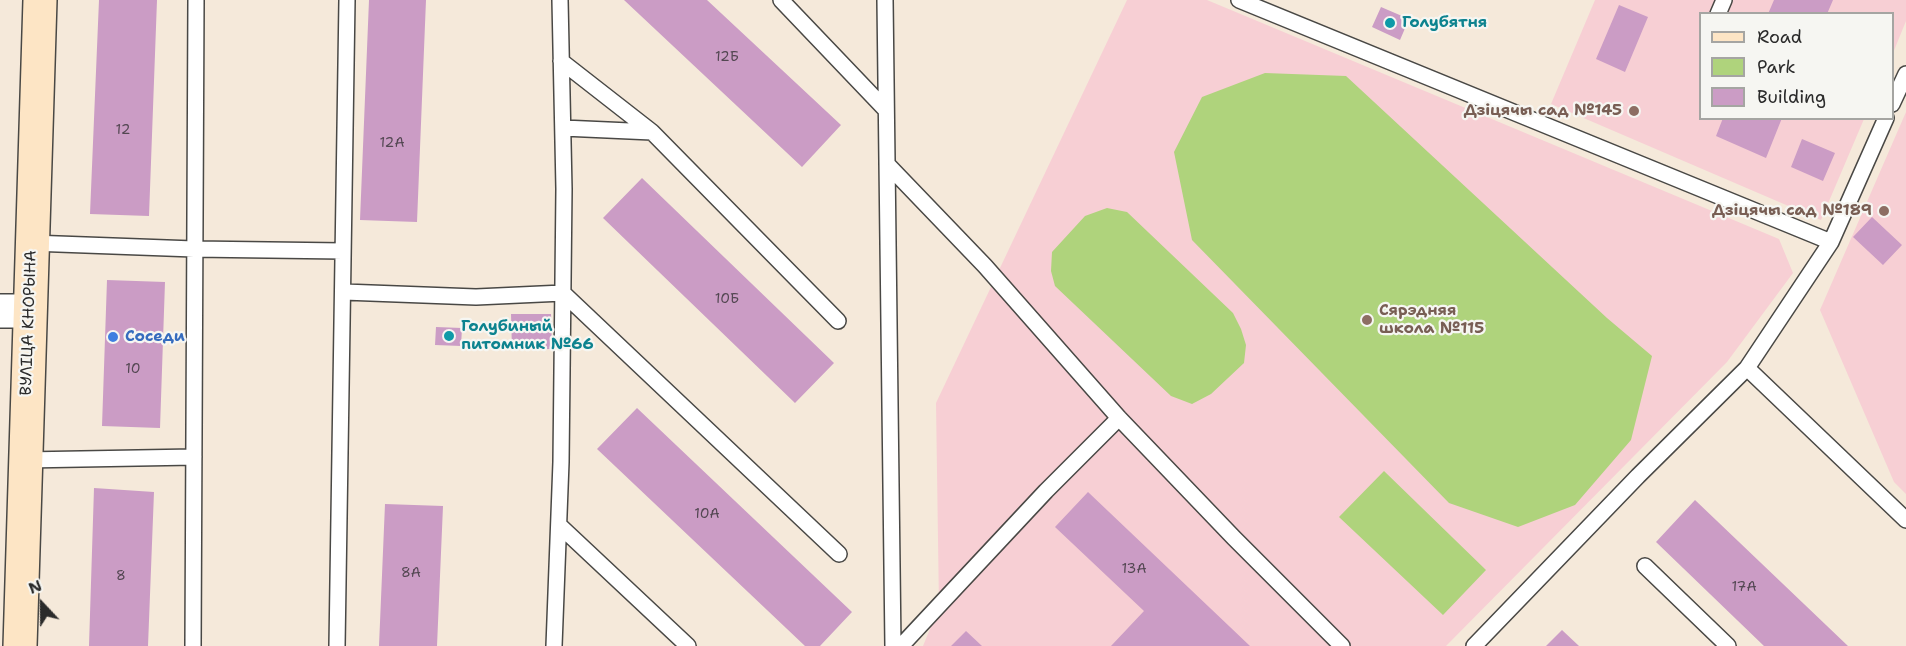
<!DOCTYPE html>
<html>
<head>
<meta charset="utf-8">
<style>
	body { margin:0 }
	#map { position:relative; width:1906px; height:646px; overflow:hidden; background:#f5e9da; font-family:"Shantell Sans",sans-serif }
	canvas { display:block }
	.legend { position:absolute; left:1699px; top:12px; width:195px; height:108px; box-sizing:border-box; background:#f6f6f2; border:2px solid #a5a5a2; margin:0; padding:8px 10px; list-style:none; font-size:18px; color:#2b2b2b }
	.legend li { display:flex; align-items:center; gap:12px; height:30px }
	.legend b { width:30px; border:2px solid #a5a5a2 }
	.north { position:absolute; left:12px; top:574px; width:60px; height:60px; -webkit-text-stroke:4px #f6f6f2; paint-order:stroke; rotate:338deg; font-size:16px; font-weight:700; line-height:24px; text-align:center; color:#2b2b2b }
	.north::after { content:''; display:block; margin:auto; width:21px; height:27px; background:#2b2b2b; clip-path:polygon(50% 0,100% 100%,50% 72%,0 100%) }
</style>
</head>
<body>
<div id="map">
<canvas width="1906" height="646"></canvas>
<ul class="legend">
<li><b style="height:8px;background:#fde5c5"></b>Road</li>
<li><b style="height:16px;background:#afd37c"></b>Park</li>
<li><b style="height:16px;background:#cb9cc5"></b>Building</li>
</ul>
<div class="north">N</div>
</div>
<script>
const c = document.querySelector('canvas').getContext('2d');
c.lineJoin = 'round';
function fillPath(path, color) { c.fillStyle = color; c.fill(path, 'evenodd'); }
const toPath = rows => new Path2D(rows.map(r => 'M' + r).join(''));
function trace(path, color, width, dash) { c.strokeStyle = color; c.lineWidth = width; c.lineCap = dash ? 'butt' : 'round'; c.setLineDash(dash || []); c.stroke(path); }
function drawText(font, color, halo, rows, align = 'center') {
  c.font = font + ' "Shantell Sans",sans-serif'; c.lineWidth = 4.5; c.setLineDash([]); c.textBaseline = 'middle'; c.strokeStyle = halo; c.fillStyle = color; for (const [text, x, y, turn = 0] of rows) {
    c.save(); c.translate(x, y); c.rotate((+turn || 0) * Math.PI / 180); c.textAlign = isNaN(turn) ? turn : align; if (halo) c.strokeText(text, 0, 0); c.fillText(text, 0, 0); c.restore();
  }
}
const built = toPath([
	[1127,0,1207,0,1779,239,1793,273,1727,362,1446,646,923,646,939,607,936,403],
	[1595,0,1906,0,1906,21,1893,53,1892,14,1700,14,1700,118,1864,119,1821,220,1551,104],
	[1906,112,1906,494,1894,482,1820,310]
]);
const green = toPath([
	[1265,73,1346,76,1607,318,1652,356,1631,440,1575,505,1518,527,1449,503,1192,240,1174,152,1202,97],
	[1107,208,1127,212,1233,313,1241,329,1246,345,1244,363,1211,394,1192,404,1171,396,1055,286,1051,271,1052,252,1085,216],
	[1384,471,1486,570,1443,615,1339,517]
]);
const building = toPath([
	[99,0,157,0,149,216,90,214],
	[369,0,426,0,417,222,360,220],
	[624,0,707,0,841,125,802,167],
	[1774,0,1833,0,1827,14,1768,14],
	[1619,5,1648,17,1625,72,1596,59],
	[1381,7,1409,19,1400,40,1372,27],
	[1723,118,1782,118,1766,158,1716,136],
	[1802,139,1835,153,1823,181,1791,167],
	[642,178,834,363,795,403,603,218],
	[1872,217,1902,245,1883,265,1853,237],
	[107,280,165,282,160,428,102,426],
	[511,314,551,314,552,349,512,350],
	[436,327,462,328,461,346,435,345],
	[637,408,852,612,820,646,805,646,597,449],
	[94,488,154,492,148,646,89,646],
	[1088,492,1250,646,1111,646,1144,611,1055,527],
	[1695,500,1848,646,1764,646,1656,542],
	[385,504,443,506,437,646,379,646],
	[1562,630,1579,646,1546,646],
	[966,631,982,646,951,646]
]);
const service = toPath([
	[781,0,886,110],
	[885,0,893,646],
	[1239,0,1831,242],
	[1718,14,1724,0],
	[561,61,652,132],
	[1892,104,1906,74],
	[563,128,652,132,838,321],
	[887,164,985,266,1119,418,1234,538,1342,646],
	[31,243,194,249,343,251],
	[344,292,476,297,563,293,839,554],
	[1747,368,1906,520],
	[25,460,194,457],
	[559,525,688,646],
	[1645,566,1728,646],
	[193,646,196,0],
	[337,646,347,0],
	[554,646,561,462,564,189,560,0],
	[901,646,1046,491,1119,418],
	[1474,646,1638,476,1747,368,1831,242,1886,118]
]);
const tertiary = toPath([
	[0,311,29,311]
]);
const secondary = toPath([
	[20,646,40,0]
]);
const markers = [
	[1390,23,6,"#0f9aa8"],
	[1634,111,6,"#8d6e63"],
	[1884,211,6,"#8d6e63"],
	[1367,320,6,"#8d6e63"],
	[449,336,6,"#0f9aa8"],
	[113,337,6,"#3f7fe0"]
];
const numberNames = [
	["12Б",727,57],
	["12",123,130],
	["12А",392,143],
	["10Б",727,299],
	["10",133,369],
	["10А",707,514],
	["13А",1134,569],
	["8А",411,573],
	["8",121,576],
	["17А",1744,587]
];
const cultureNames = [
	["Голубятня",1402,23],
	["Голубиный",461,327],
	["питомник №66",461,345]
];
const educationNames = [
	["Дзіцячы сад №145",1622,111],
	["Дзіцячы сад №189",1872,211],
	["Сярэдняя",1379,311,"left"],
	["школа №115",1379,329,"left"]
];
const streetNames = [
	["ВУЛІЦА КНОРЫНА",29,323,-88]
];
const shopNames = [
	["Соседи",125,337]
];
fillPath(built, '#f7cfd4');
fillPath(green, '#afd37c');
fillPath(building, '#cb9cc5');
trace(service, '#494845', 18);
trace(tertiary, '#494845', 36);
trace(secondary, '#494845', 36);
trace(service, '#fff', 15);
trace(tertiary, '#fff', 33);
trace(secondary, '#fde5c5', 33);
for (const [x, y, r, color] of markers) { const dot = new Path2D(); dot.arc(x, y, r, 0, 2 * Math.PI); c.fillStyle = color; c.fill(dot); trace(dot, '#f6f6f2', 2); }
drawText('14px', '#534752', null, numberNames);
drawText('bold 16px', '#0d838f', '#f6f6f2', cultureNames, 'left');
drawText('bold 16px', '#785e54', '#f6f6f2', educationNames, 'right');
drawText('16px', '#2b2b2b', '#f6f6f2', streetNames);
drawText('bold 16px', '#366cbe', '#f6f6f2', shopNames, 'left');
</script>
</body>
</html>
